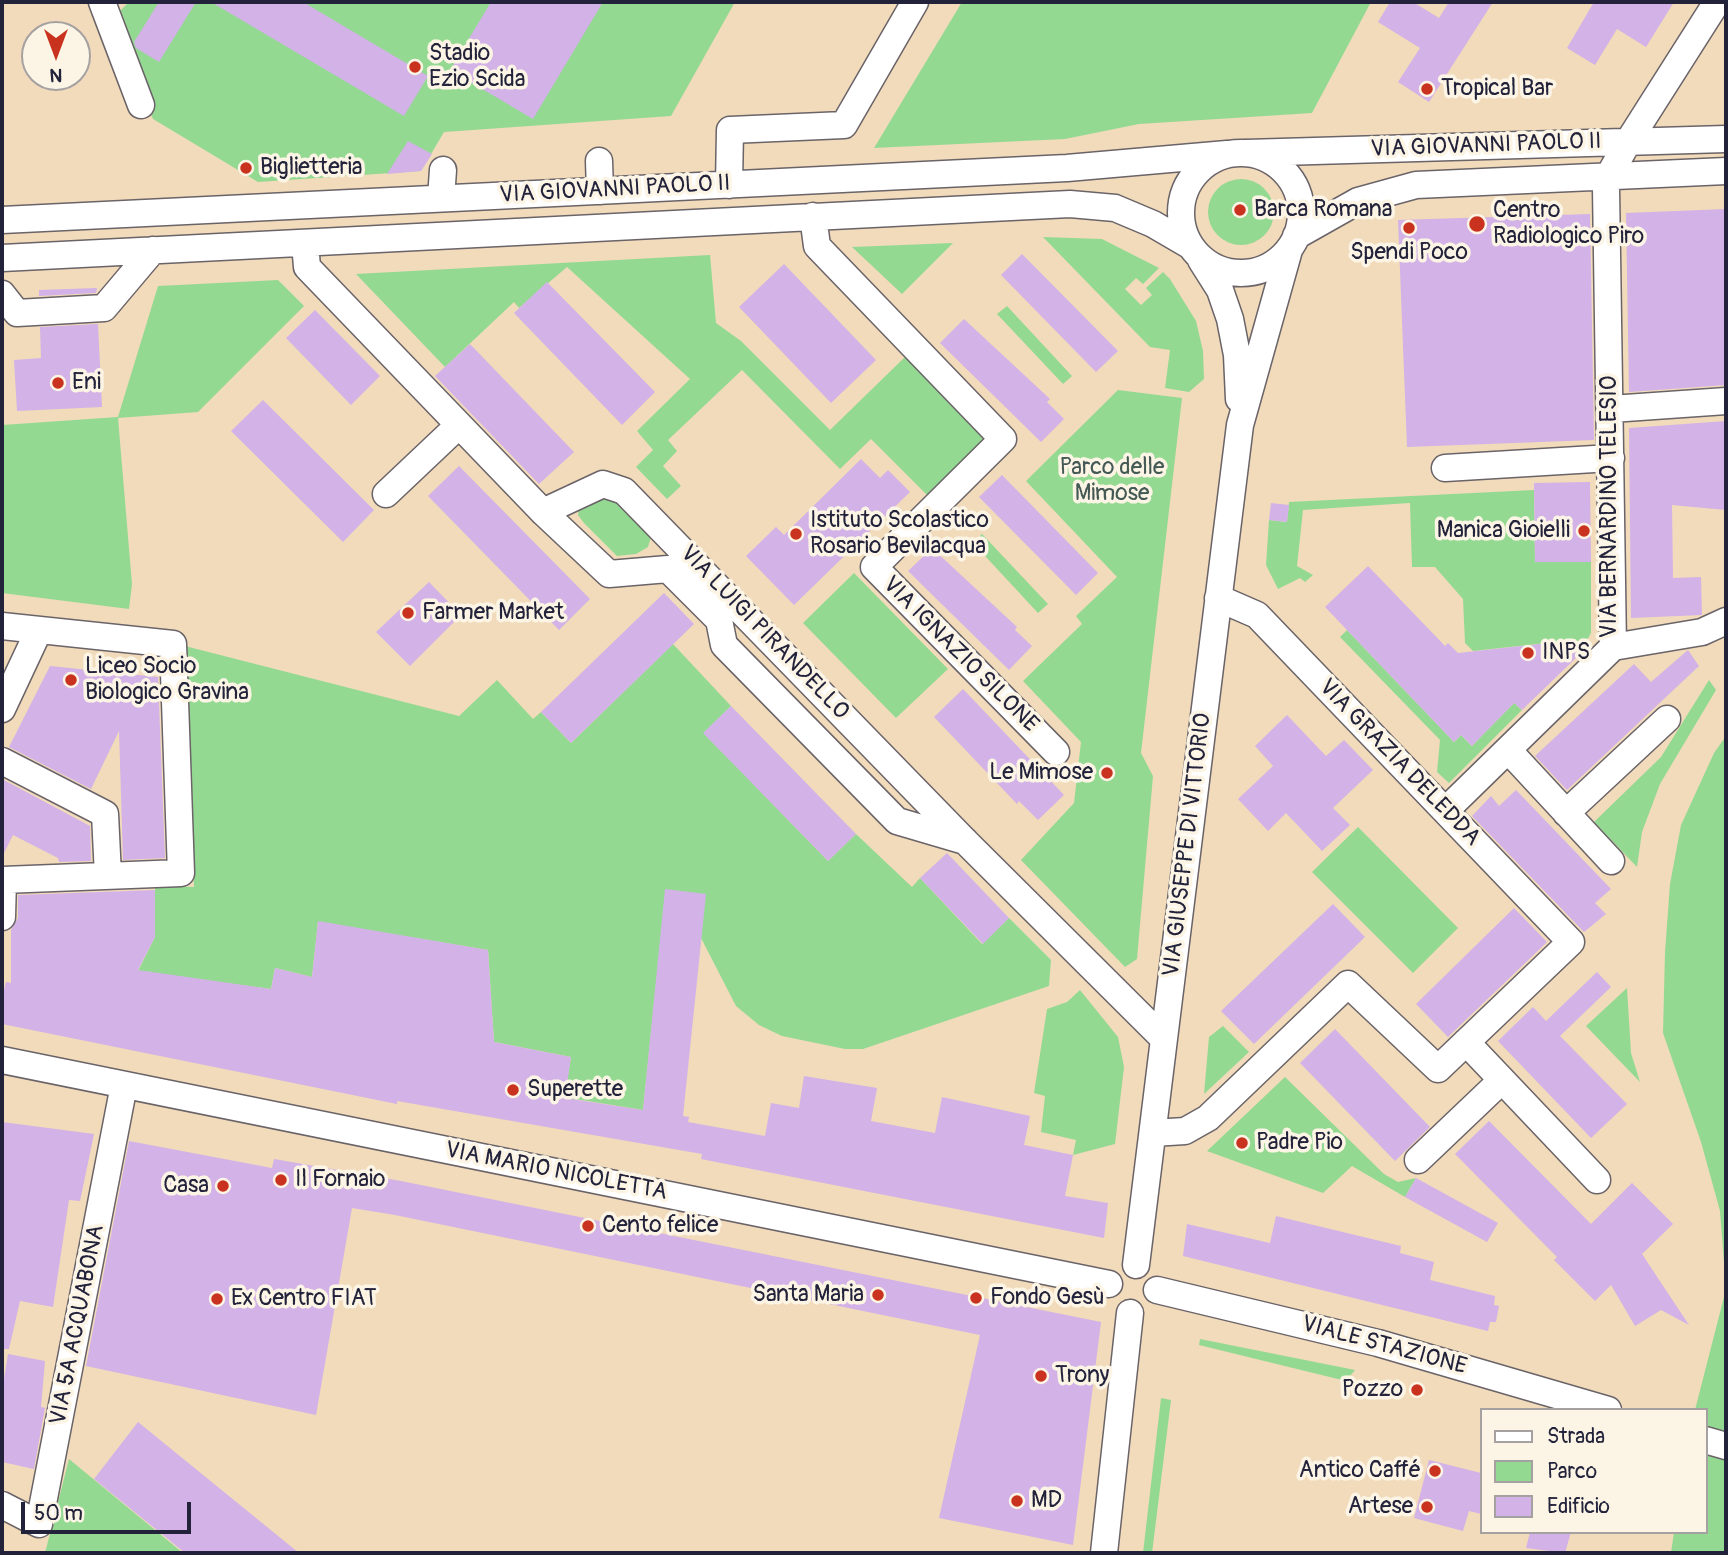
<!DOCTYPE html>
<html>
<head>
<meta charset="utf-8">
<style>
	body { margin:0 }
	#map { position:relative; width:1728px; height:1555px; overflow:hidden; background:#f1dbbb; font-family:Pangolin,sans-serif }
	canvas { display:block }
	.frame { position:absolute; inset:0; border:4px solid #22223b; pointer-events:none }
	.legend { position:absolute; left:1480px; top:1408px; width:228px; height:126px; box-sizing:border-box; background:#fcf5e5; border:2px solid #a5a1a1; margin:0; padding:9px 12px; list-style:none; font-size:21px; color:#22223b }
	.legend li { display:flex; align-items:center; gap:14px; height:35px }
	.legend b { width:35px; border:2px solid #a5a1a1 }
	.north { position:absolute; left:21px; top:21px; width:70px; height:70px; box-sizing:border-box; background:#fcf5e5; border:2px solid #a5a1a1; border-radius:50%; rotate:180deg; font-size:19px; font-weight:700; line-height:28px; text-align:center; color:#22223b }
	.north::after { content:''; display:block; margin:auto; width:24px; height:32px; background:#c8321e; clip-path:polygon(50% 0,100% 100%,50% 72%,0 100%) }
	.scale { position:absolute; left:21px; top:1502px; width:170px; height:32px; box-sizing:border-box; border:4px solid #22223b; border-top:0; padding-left:9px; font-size:21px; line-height:24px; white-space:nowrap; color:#22223b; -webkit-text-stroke:5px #fcf5e5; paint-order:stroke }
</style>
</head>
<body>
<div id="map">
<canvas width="1728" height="1555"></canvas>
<div class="frame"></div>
<ul class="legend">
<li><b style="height:9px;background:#fff"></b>Strada</li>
<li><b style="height:19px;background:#94d992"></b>Parco</li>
<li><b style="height:19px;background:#d2b2e7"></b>Edificio</li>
</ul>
<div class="north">N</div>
<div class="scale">50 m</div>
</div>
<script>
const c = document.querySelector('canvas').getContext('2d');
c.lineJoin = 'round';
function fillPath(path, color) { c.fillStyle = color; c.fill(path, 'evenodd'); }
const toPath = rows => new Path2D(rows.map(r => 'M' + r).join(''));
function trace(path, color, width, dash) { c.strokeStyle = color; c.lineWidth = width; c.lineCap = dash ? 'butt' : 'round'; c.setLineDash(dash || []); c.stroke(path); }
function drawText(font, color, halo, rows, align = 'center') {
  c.font = font + ' Pangolin,sans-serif'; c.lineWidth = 7; c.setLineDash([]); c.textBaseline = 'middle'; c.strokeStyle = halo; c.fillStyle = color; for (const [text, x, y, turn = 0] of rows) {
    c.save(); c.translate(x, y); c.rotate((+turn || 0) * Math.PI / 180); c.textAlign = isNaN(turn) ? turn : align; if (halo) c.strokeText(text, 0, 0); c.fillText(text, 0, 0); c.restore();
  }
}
const green = toPath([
	[129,2,735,2,671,116,444,132,421,171,258,182,153,119,112,19],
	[962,2,1371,2,1312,113,1139,124,1065,139,874,148],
	'1208 212a33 33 0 1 1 66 0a33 33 0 1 1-66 0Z',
	[1043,237,1102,239,1159,268,1143,284,1136,278,1125,289,1141,305,1152,295,1146,288,1163,272,1170,279,1196,321,1203,351,1204,379,1189,392,1165,388,1170,350,1150,347],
	[953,243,902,294,852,247],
	[710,255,716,323,741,341,830,430,906,356,987,440,928,496,871,439,840,469,742,370,668,440,677,451,663,466,681,486,667,499,636,467,653,450,637,431,690,379,567,267,519,308,514,302,445,367,356,274],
	[278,280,304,306,198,412,118,418,132,584,129,609,2,593,2,425,118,417,158,286],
	[1007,306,1072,376,1063,384,997,314],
	[1118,390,1182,398,1141,753,1153,776,1137,959,1125,967,1021,860,1074,803,1081,742,1023,681,1082,624,1076,616,1117,577,1026,481],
	[1534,490,1535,562,1591,562,1591,633,1579,655,1566,641,1473,651,1465,643,1463,599,1435,567,1412,567,1410,503,1303,510,1297,566,1313,575,1305,582,1300,578,1278,589,1266,565,1269,520,1287,522,1289,502],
	[602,496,620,502,651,537,648,547,636,554,617,556,584,523,578,515,579,508],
	[982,534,1048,604,1038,613,973,543],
	[854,573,948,669,896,718,803,623],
	[1347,630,1454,742,1461,735,1472,746,1514,703,1522,710,1449,783,1437,772,1440,740,1340,637],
	[673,644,731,706,704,733,828,861,856,834,912,887,920,878,982,944,1009,918,1051,960,1049,986,863,1049,845,1049,782,1036,759,1025,736,1006,701,938,666,889,643,1110,575,1099,562,1111,571,1057,494,1042,488,950,318,922,312,977,275,968,271,989,138,971,155,937,155,886,194,887,181,645,459,716,497,680,533,719,541,712,571,743],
	[1709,680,1716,690,1660,784,1642,832,1637,867,1594,822,1661,757],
	[1726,736,1726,1553,1671,1553,1674,1532,1705,1532,1705,1410,1695,1410,1726,1289,1720,1211,1701,1142,1663,1033,1665,952,1670,884,1681,825,1714,753],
	[1358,827,1458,928,1413,973,1312,872],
	[1627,988,1631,1053,1640,1082,1586,1026],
	[1080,990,1118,1037,1124,1067,1115,1144,1073,1155,1076,1140,1041,1132,1045,1096,1034,1093,1047,1009,1067,1002],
	[1223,1026,1249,1052,1204,1094,1209,1037],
	[1285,1077,1384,1174,1398,1182,1416,1178,1405,1197,1352,1166,1323,1193,1207,1151],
	[1200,1339,1355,1370,1346,1381,1199,1345],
	[1161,1398,1171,1400,1152,1553,1143,1553],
	[69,1459,183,1553,45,1553]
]);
const building = toPath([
	[159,2,196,2,159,62,136,48,134,42],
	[211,2,303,2,428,76,404,116],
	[491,2,603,2,533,119,450,70],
	[1390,2,1413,2,1439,18,1449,2,1493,2,1429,102,1398,82,1420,48,1378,22],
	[1594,2,1674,2,1646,47,1617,29,1595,65,1567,48],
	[408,141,432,154,421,171,387,174],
	[1726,209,1726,385,1629,392,1626,213],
	[1590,214,1594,440,1407,447,1398,220],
	[1022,254,1118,351,1096,372,1001,275],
	[784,264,876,360,831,403,739,307],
	[547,282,655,392,622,425,514,313],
	[97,288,96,293,39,296,39,290],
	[315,310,380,376,351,405,286,338],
	[964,319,1050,399,1047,402,1064,419,1041,442,940,343],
	[98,324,102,407,17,411,14,360,41,358,40,327],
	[470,344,574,452,539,484,435,376],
	[263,400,374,510,343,542,231,431],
	[1726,421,1726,510,1672,505,1673,578,1701,577,1702,615,1631,618,1629,428],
	[861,459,880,478,888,470,910,492,794,605,746,556,776,527,784,535],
	[459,466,590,599,559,630,428,496],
	[1002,475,1098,573,1076,595,979,497],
	[1590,482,1591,562,1535,562,1534,483],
	[1271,503,1289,505,1287,522,1269,520],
	[932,548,1017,627,1015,630,1032,646,1009,670,908,571],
	[1368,566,1445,646,1448,643,1458,653,1566,641,1579,655,1522,710,1514,703,1472,746,1461,735,1454,742,1325,607],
	[429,582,461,615,410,666,376,632],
	[664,593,694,624,571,743,541,712],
	[1688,650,1699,666,1567,790,1535,756,1634,664,1651,682],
	[50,666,158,677,165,858,123,860,119,731,91,789,9,747],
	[963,689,1064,795,1038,820,1019,801,1017,804,934,717],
	[731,706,856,834,828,861,703,733],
	[1287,715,1326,756,1344,740,1373,770,1333,808,1350,825,1322,851,1286,813,1268,831,1238,799,1273,766,1255,746],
	[2,779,90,826,91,861,59,862,58,858,13,835,2,857],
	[1516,790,1611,889,1595,903,1606,914,1584,932,1472,816,1491,796,1499,806],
	[947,853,1009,918,983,944,920,878],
	[665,889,706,894,683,1116,689,1117,688,1122,765,1136,771,1103,799,1108,804,1076,877,1088,871,1121,935,1133,942,1097,1030,1116,1024,1145,1073,1155,1065,1196,1108,1203,1104,1238,701,1159,702,1154,397,1101,397,1104,2,1024,2,998,6,982,11,983,11,930,18,918,18,895,155,890,155,937,138,970,271,989,275,968,312,977,318,921,488,950,494,1042,571,1057,565,1098,643,1110],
	[1333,904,1365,937,1254,1044,1221,1011],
	[1514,908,1547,942,1448,1037,1416,1004],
	[1597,972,1611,987,1560,1036,1627,1104,1591,1138,1498,1041,1533,1007,1546,1021],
	[1335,1029,1430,1127,1395,1161,1300,1063],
	[1489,1121,1591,1224,1632,1183,1673,1224,1642,1254,1689,1325,1661,1310,1635,1326,1611,1285,1595,1301,1554,1260,1557,1257,1455,1154],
	[2,1122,94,1134,80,1201,69,1200,53,1307,20,1301,9,1349,2,1349],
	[129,1141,272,1168,274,1159,401,1181,1101,1322,1073,1545,939,1518,980,1335,395,1215,352,1208,316,1415,86,1366],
	[1416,1178,1498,1223,1487,1242,1405,1197],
	[1276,1216,1401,1246,1400,1253,1434,1262,1430,1280,1495,1296,1494,1305,1499,1306,1496,1322,1490,1322,1488,1331,1183,1256,1187,1224,1270,1243],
	[8,1354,45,1361,41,1407,45,1408,34,1469,2,1462,2,1391],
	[138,1422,299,1553,185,1553,94,1479],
	[1429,1460,1481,1473,1481,1514,1469,1511,1463,1531,1414,1518],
	[1530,1532,1571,1532,1565,1553,1526,1548]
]);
const minor = toPath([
	[102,2,141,105],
	'1181 213a60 60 0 1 1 120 0a60 60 0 1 1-120 0Z',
	[1246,153,1726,139],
	[599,161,600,191],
	[729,185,730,130,844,125,915,2],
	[441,198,443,170],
	[813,216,817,246,1003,439,874,567,1056,752],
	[2,220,1067,168,1227,154],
	[1296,236,1358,201,1416,185,1726,171],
	[305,243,307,267,543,512,609,574,668,569,719,620,724,645,897,821,965,841],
	[2,258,1070,204,1115,208,1153,224,1189,245],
	[1201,260,1220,290,1230,319,1237,355,1239,399],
	[2,294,17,313,104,308,153,250],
	[1611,409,1726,401],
	[1445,468,1611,458],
	[386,494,459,425],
	[543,512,603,484,624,491,965,841,1164,1039],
	[2,626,173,644,181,873,3,880,2,917],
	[1613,647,1702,632,1726,621],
	[2,709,39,630],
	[1508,750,1611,861],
	[2,761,105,814,108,876],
	[1446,810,1613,647,1606,188,1608,177,1628,142,1717,2],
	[1566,813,1667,719],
	[1466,1042,1597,1180],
	[2,1060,1109,1284],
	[1153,1133,1185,1131,1208,1118,1348,984,1438,1069,1571,942,1257,615,1218,598],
	[1418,1160,1502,1080],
	[1136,1265,1240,425,1289,250],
	[1157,1290,1378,1343,1608,1410],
	[1705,1440,1726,1446],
	[2,1505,39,1524,124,1085],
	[1104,1553,1130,1313]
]);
const markers = [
	[415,67,7,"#c8321e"],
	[1427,89,7,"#c8321e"],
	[246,168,7,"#c8321e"],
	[1240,210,7,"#c8321e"],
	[1477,224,9,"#c8321e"],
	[1409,228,7,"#c8321e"],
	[58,383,7,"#c8321e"],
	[1584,531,7,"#c8321e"],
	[796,534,7,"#c8321e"],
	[408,613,7,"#c8321e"],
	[1528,653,7,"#c8321e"],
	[71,680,7,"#c8321e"],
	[1107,773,7,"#c8321e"],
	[513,1090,7,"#c8321e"],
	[1242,1143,7,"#c8321e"],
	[281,1180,7,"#c8321e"],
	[223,1186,7,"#c8321e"],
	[588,1226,7,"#c8321e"],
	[878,1295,7,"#c8321e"],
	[976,1298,7,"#c8321e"],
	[217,1299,7,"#c8321e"],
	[1041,1376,7,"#c8321e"],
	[1417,1390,7,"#c8321e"],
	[1435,1471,7,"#c8321e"],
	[1017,1501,7,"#c8321e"],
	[1427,1507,7,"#c8321e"]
];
const poiNames = [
	["Stadio",429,54],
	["Ezio Scida",429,80],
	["Tropical Bar",1441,89],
	["Biglietteria",260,168],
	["Barca Romana",1254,210],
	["Centro",1493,211],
	["Radiologico Piro",1493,237],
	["Spendi Poco",1409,253,"center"],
	["Eni",72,383],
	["Istituto Scolastico",810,521],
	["Rosario Bevilacqua",810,547],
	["Manica Gioielli",1570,531,"right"],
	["Farmer Market",422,613],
	["INPS",1542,653],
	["Liceo Socio",85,667],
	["Biologico Gravina",85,693],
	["Le Mimose",1093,773,"right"],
	["Superette",527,1090],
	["Padre Pio",1256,1143],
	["Il Fornaio",295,1180],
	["Casa",209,1186,"right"],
	["Cento felice",602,1226],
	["Santa Maria",864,1295,"right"],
	["Fondo Gesù",990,1298],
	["Ex Centro FIAT",231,1299],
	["Trony",1055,1376],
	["Pozzo",1403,1390,"right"],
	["Antico Caffé",1421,1471,"right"],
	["MD",1031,1501],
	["Artese",1413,1507,"right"]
];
const streetNames = [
	["VIA GIOVANNI PAOLO II",1486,146,-2],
	["VIA GIOVANNI PAOLO II",615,190,-3],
	["VIA BERNARDINO TELESIO",1610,507,-90],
	["VIA LUIGI PIRANDELLO",764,633,46],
	["VIA IGNAZIO SILONE",960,655,45],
	["VIA GRAZIA DELEDDA",1399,763,46],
	["VIA GIUSEPPE DI VITTORIO",1188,845,-83],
	["VIA MARIO NICOLETTA",556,1172,11],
	["VIA 5A ACQUABONA",78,1325,-79],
	["VIALE STAZIONE",1384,1346,15]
];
const parkNames = [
	["Parco delle",1112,468],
	["Mimose",1112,494]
];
fillPath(green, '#94d992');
fillPath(building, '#d2b2e7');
trace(minor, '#6a6368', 29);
trace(minor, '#fff', 26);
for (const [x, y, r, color] of markers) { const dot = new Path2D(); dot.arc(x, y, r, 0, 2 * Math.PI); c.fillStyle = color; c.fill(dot); trace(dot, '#fcf5e5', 2.5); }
drawText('23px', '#22223b', '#fcf5e5', poiNames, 'left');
drawText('23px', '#22223b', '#fcf5e5', streetNames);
drawText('23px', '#445955', '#fcf5e5', parkNames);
</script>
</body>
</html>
